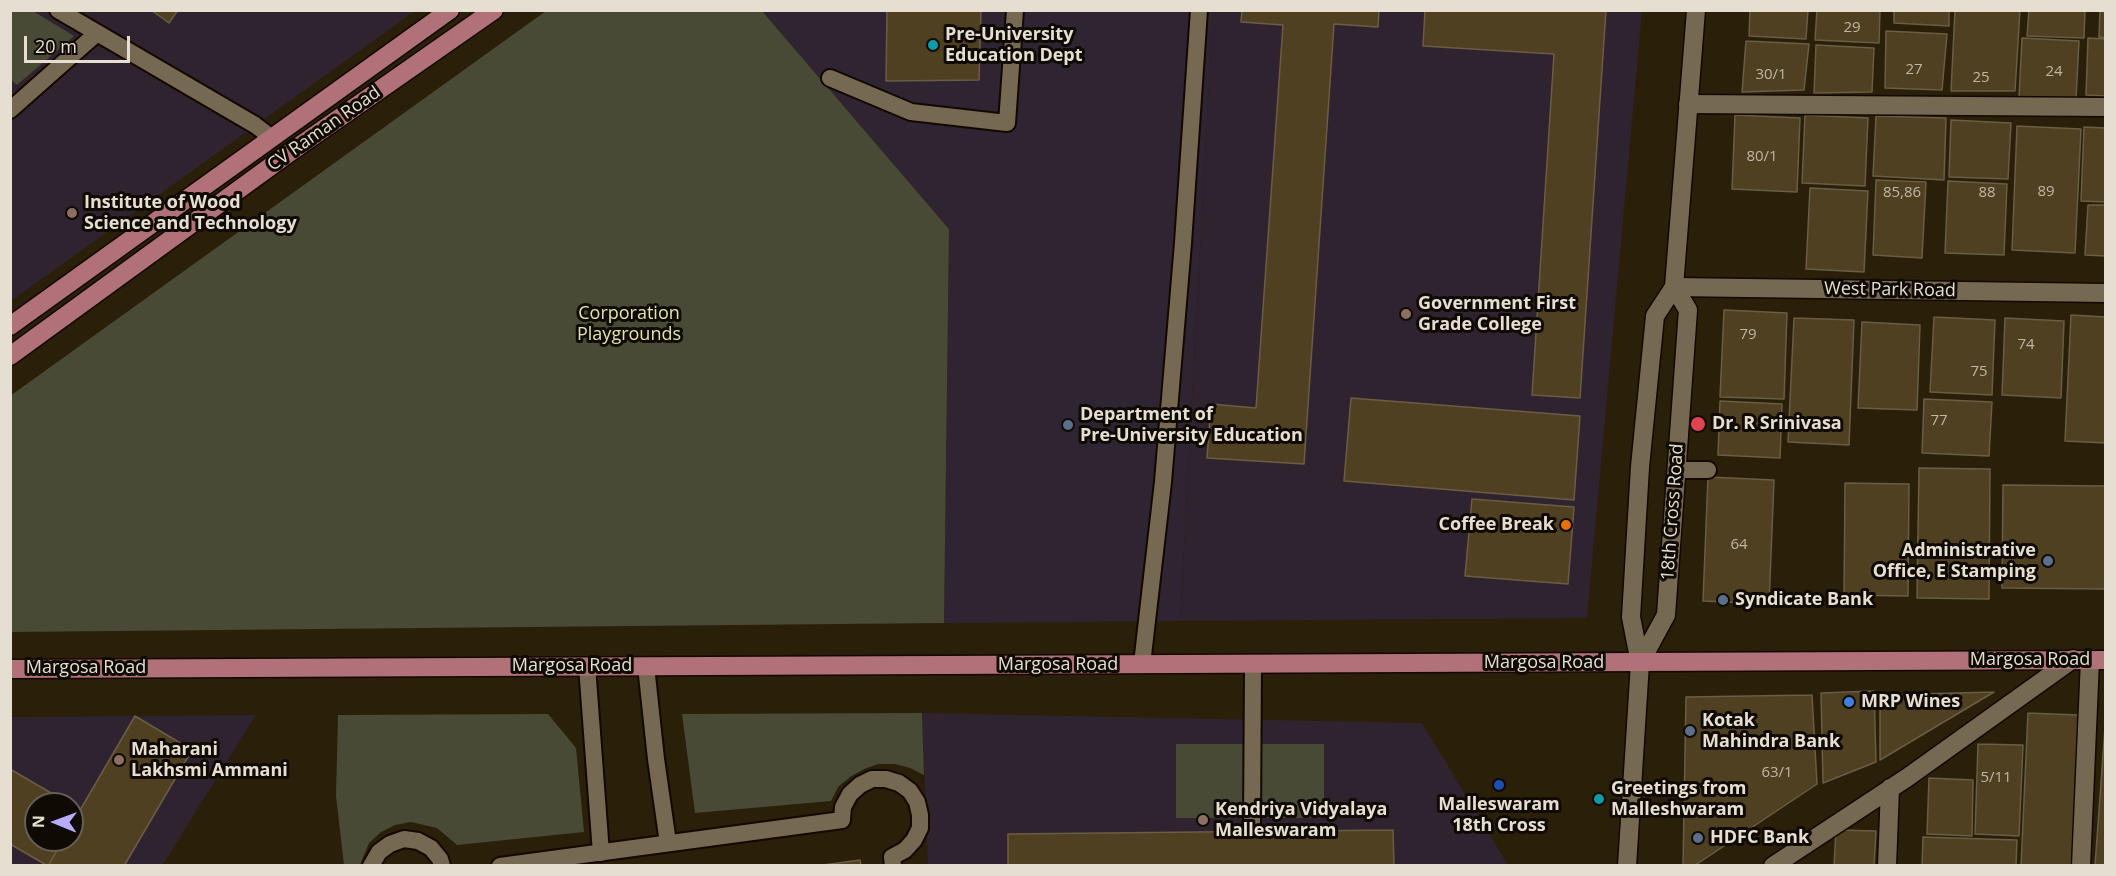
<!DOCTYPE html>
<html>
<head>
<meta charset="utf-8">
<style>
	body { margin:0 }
	#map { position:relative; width:2116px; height:876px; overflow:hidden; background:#2a1f08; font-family:"Open Sans",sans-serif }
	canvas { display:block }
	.frame { position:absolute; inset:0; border:12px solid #e6ded1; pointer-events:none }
	.north { position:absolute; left:24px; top:792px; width:60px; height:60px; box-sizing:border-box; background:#0f0a03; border:2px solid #655f55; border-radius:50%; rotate:271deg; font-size:16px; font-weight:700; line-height:24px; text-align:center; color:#e6ded1 }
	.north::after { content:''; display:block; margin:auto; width:21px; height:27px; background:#b8abf7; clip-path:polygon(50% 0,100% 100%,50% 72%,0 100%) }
	.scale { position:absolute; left:24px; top:36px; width:106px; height:27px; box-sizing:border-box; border:3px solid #e6ded1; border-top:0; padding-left:8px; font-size:18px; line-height:21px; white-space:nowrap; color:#e6ded1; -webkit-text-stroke:4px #0f0a03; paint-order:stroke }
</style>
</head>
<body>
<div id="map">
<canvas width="2116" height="876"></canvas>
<div class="frame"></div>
<div class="north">N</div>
<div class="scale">20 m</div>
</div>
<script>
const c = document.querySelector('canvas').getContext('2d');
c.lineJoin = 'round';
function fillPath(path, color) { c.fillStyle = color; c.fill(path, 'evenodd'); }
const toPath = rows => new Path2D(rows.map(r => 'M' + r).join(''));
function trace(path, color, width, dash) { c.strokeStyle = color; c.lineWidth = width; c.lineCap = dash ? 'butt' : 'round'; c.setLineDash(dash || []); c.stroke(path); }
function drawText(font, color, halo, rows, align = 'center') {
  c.font = font + ' "Open Sans",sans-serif'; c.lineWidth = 6; c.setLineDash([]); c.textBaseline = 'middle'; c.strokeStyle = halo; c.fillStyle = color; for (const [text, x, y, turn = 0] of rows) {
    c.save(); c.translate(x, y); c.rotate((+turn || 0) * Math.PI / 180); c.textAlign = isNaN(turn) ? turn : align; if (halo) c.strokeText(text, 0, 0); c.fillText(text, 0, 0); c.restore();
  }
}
const commercial = toPath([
	[762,11,1213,11,1180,621,944,623,949,229]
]);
const education = toPath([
	[11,11,415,11,11,301],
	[1213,11,1642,11,1587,618,1180,621],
	[922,713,1422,723,1508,865,928,865],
	[256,715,162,866,11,865,10,717],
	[36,804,72,804,72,840,36,840]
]);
const green = toPath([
	[10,11,33,11,74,36,17,85,11,80],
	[546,11,762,11,949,229,944,623,11,632,10,396],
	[922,713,924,775,910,768,895,764,878,764,864,769,850,777,838,787,831,801,695,813,682,714],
	[548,714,576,748,584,832,457,845,437,828,411,822,395,825,381,832,369,843,360,865,344,865,336,796,338,715],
	[1176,744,1324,744,1324,818,1176,818]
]);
const building = toPath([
	[151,10,178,10,169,23,151,10],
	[887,10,981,10,979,80,886,81,887,10],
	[1242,10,1379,10,1378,27,1334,24,1304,464,1207,458,1211,404,1256,408,1283,25,1241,22,1242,10],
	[1425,10,1606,10,1580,398,1532,395,1554,54,1423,46,1425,10],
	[1750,10,1808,10,1806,39,1749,36,1750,10],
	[1817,10,1880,10,1879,43,1815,40,1817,10],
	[1894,10,1949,10,1949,26,1894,23,1894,10],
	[1955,10,2020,10,2015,91,1951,91,1955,10],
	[2029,10,2085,10,2084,38,2027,36,2029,10],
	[2100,10,2106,10,2106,38,2099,37,2100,10],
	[1886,31,1947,34,1942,90,1885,88,1886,31],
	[2022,38,2079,41,2076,99,2019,97,2022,38],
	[2088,38,2106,39,2106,96,2086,95,2088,38],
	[1746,41,1809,44,1804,90,1742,92,1746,41],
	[1816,45,1874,48,1872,92,1814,93,1816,45],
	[1735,115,1800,118,1797,192,1732,189,1735,115],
	[1805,115,1868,118,1865,186,1802,183,1805,115],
	[1876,116,1946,118,1944,180,1873,176,1876,116],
	[1951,120,2011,123,2008,179,1949,177,1951,120],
	[2017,126,2081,129,2075,253,2012,250,2017,126],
	[2084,127,2106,128,2106,202,2081,201,2084,127],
	[1876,180,1926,182,1922,258,1873,255,1876,180],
	[1948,181,2007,184,2004,255,1945,253,1948,181],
	[1810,188,1868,191,1864,272,1806,269,1810,188],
	[2088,205,2106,205,2106,256,2085,255,2088,205],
	[1724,310,1787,313,1784,399,1720,397,1724,310],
	[2071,315,2106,317,2106,443,2065,441,2071,315],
	[1934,317,1995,320,1992,395,1930,392,1934,317],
	[1794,318,1854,320,1849,445,1788,442,1794,318],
	[2005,318,2064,321,2061,398,2002,395,2005,318],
	[1862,322,1920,325,1917,410,1858,408,1862,322],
	[1351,398,1580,416,1574,500,1344,481,1351,398],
	[1924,399,1992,402,1989,456,1922,453,1924,399],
	[1720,401,1782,404,1780,458,1718,455,1720,401],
	[1919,468,1990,469,1989,599,1917,598,1919,468],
	[1708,477,1774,480,1769,604,1703,601,1708,477],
	[1845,483,1909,484,1908,596,1844,595,1845,483],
	[2003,485,2106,486,2106,589,2002,588,2003,485],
	[1472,499,1574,507,1568,584,1465,576,1472,499],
	[1874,691,1876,762,1823,783,1821,693,1874,691],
	[1994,692,1880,760,1880,695,1994,692],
	[1812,695,1817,784,1694,866,1683,866,1686,697,1812,695],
	[2028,713,2078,715,2071,866,2021,866,2028,713],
	[135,716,192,750,124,866,48,866,63,840,72,840,72,824,135,716],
	[2105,727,2106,866,2095,866,2105,727],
	[1978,744,2023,745,2019,836,1975,834,1978,744],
	[10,769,70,804,36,804,36,840,63,840,48,866,10,844,10,769],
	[1929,778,1973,780,1972,836,1927,834,1929,778],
	[72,805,80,810,72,824,72,805],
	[1393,830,1394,866,1008,866,1008,834,1393,830],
	[1836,830,1876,831,1874,866,1834,866,1836,830],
	[1923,837,2017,840,2016,866,1922,866,1923,837],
	[860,860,861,866,816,866,860,860]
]);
const lane = toPath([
	[58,10,255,125,272,138],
	[830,78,911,112,1007,123,1015,10],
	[10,110,96,34],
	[1676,470,1708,470],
	[1142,664,1163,482,1183,243,1199,10],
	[587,666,601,853],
	[646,666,656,759,668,843],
	[1252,825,1253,664],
	[371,866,379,852,390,844,404,839,418,841,431,848,440,859,442,866],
	[500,866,842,820,843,807,850,794,860,785,872,779,886,779,899,783,910,791,917,802,920,815,920,828,914,840,905,850,892,857,893,866]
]);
const street = toPath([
	[1688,104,2106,107],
	[1674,287,2106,293],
	[1773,866,1908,777,2073,659],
	[1887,866,1890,788],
	[2081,866,2090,660]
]);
const secondary = toPath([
	[1640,663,1666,615,1688,310,1674,287],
	[1627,866,1640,663,1631,617,1640,467,1655,316,1674,287,1696,10]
]);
const primary = toPath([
	[10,326,450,10],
	[10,356,289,153,494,10],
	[10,669,2106,660]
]);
const markers = [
	[933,45,6,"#0f9aa8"],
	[72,213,6,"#8d6e63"],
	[1406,314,6,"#8d6e63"],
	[1698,424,8,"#e0444e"],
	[1068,425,6,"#5c6f8a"],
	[1566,525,6,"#e8710a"],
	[2048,561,6,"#5c6f8a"],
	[1723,600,6,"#5c6f8a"],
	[1849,702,6,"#3f7fe0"],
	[1690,731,6,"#5c6f8a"],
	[119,760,6,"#8d6e63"],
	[1499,785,6,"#1a4fb4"],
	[1599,799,6,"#0f9aa8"],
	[1203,820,6,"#8d6e63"],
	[1698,838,6,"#5c6f8a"]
];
const numberNames = [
	["29",1852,28],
	["27",1914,70],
	["24",2054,72],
	["30/1",1771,75],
	["25",1981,78],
	["80/1",1762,157],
	["89",2046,192],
	["85,86",1902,193],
	["88",1987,193],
	["79",1748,335],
	["74",2026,345],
	["75",1979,372],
	["77",1939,421],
	["64",1739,545],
	["63/1",1777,773],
	["5/11",1996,778]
];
const poiNames = [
	["Pre-University",945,35],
	["Education Dept",945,56],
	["Institute of Wood",84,203],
	["Science and Technology",84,224],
	["Government First",1418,304],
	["Grade College",1418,325],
	["Department of",1080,415],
	["Pre-University Education",1080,436],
	["Dr. R Srinivasa",1712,424],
	["Coffee Break",1554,525,"right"],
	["Administrative",2036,551,"right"],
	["Office, E Stamping",2036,572,"right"],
	["Syndicate Bank",1735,600],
	["MRP Wines",1861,702],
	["Kotak",1702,721],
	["Mahindra Bank",1702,742],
	["Maharani",131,750],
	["Lakhsmi Ammani",131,771],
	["Greetings from",1611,789],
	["Malleshwaram",1611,810],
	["Malleswaram",1499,805,"center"],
	["18th Cross",1499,826,"center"],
	["Kendriya Vidyalaya",1215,810],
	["Malleswaram",1215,831],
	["HDFC Bank",1710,838]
];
const streetNames = [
	["CV Raman Road",324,129,-35],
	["West Park Road",1890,290,1],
	["18th Cross Road",1673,512,-86],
	["Margosa Road",2030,660],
	["Margosa Road",1544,663],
	["Margosa Road",1058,665],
	["Margosa Road",572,666],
	["Margosa Road",86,668]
];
const parkNames = [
	["Corporation",629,314],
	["Playgrounds",629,335]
];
fillPath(commercial, '#2f2432');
fillPath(education, '#302330');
fillPath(green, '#484a35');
fillPath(building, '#4f4021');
trace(building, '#6a5d45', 1.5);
trace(lane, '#130800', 20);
trace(street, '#130800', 21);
trace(secondary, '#130800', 21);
trace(primary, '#130800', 21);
trace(lane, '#766951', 16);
trace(street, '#766951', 18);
trace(secondary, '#766951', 18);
trace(primary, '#b17178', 18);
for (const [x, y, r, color] of markers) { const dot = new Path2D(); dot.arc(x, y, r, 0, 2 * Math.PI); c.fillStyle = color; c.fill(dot); trace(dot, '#0f0a03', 2); }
drawText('15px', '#c0b6a5', null, numberNames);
drawText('bold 18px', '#e6ded1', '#0f0a03', poiNames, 'left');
drawText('18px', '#e6ded1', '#0f0a03', streetNames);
drawText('18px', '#e2e5a7', '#0f0a03', parkNames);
</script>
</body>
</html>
